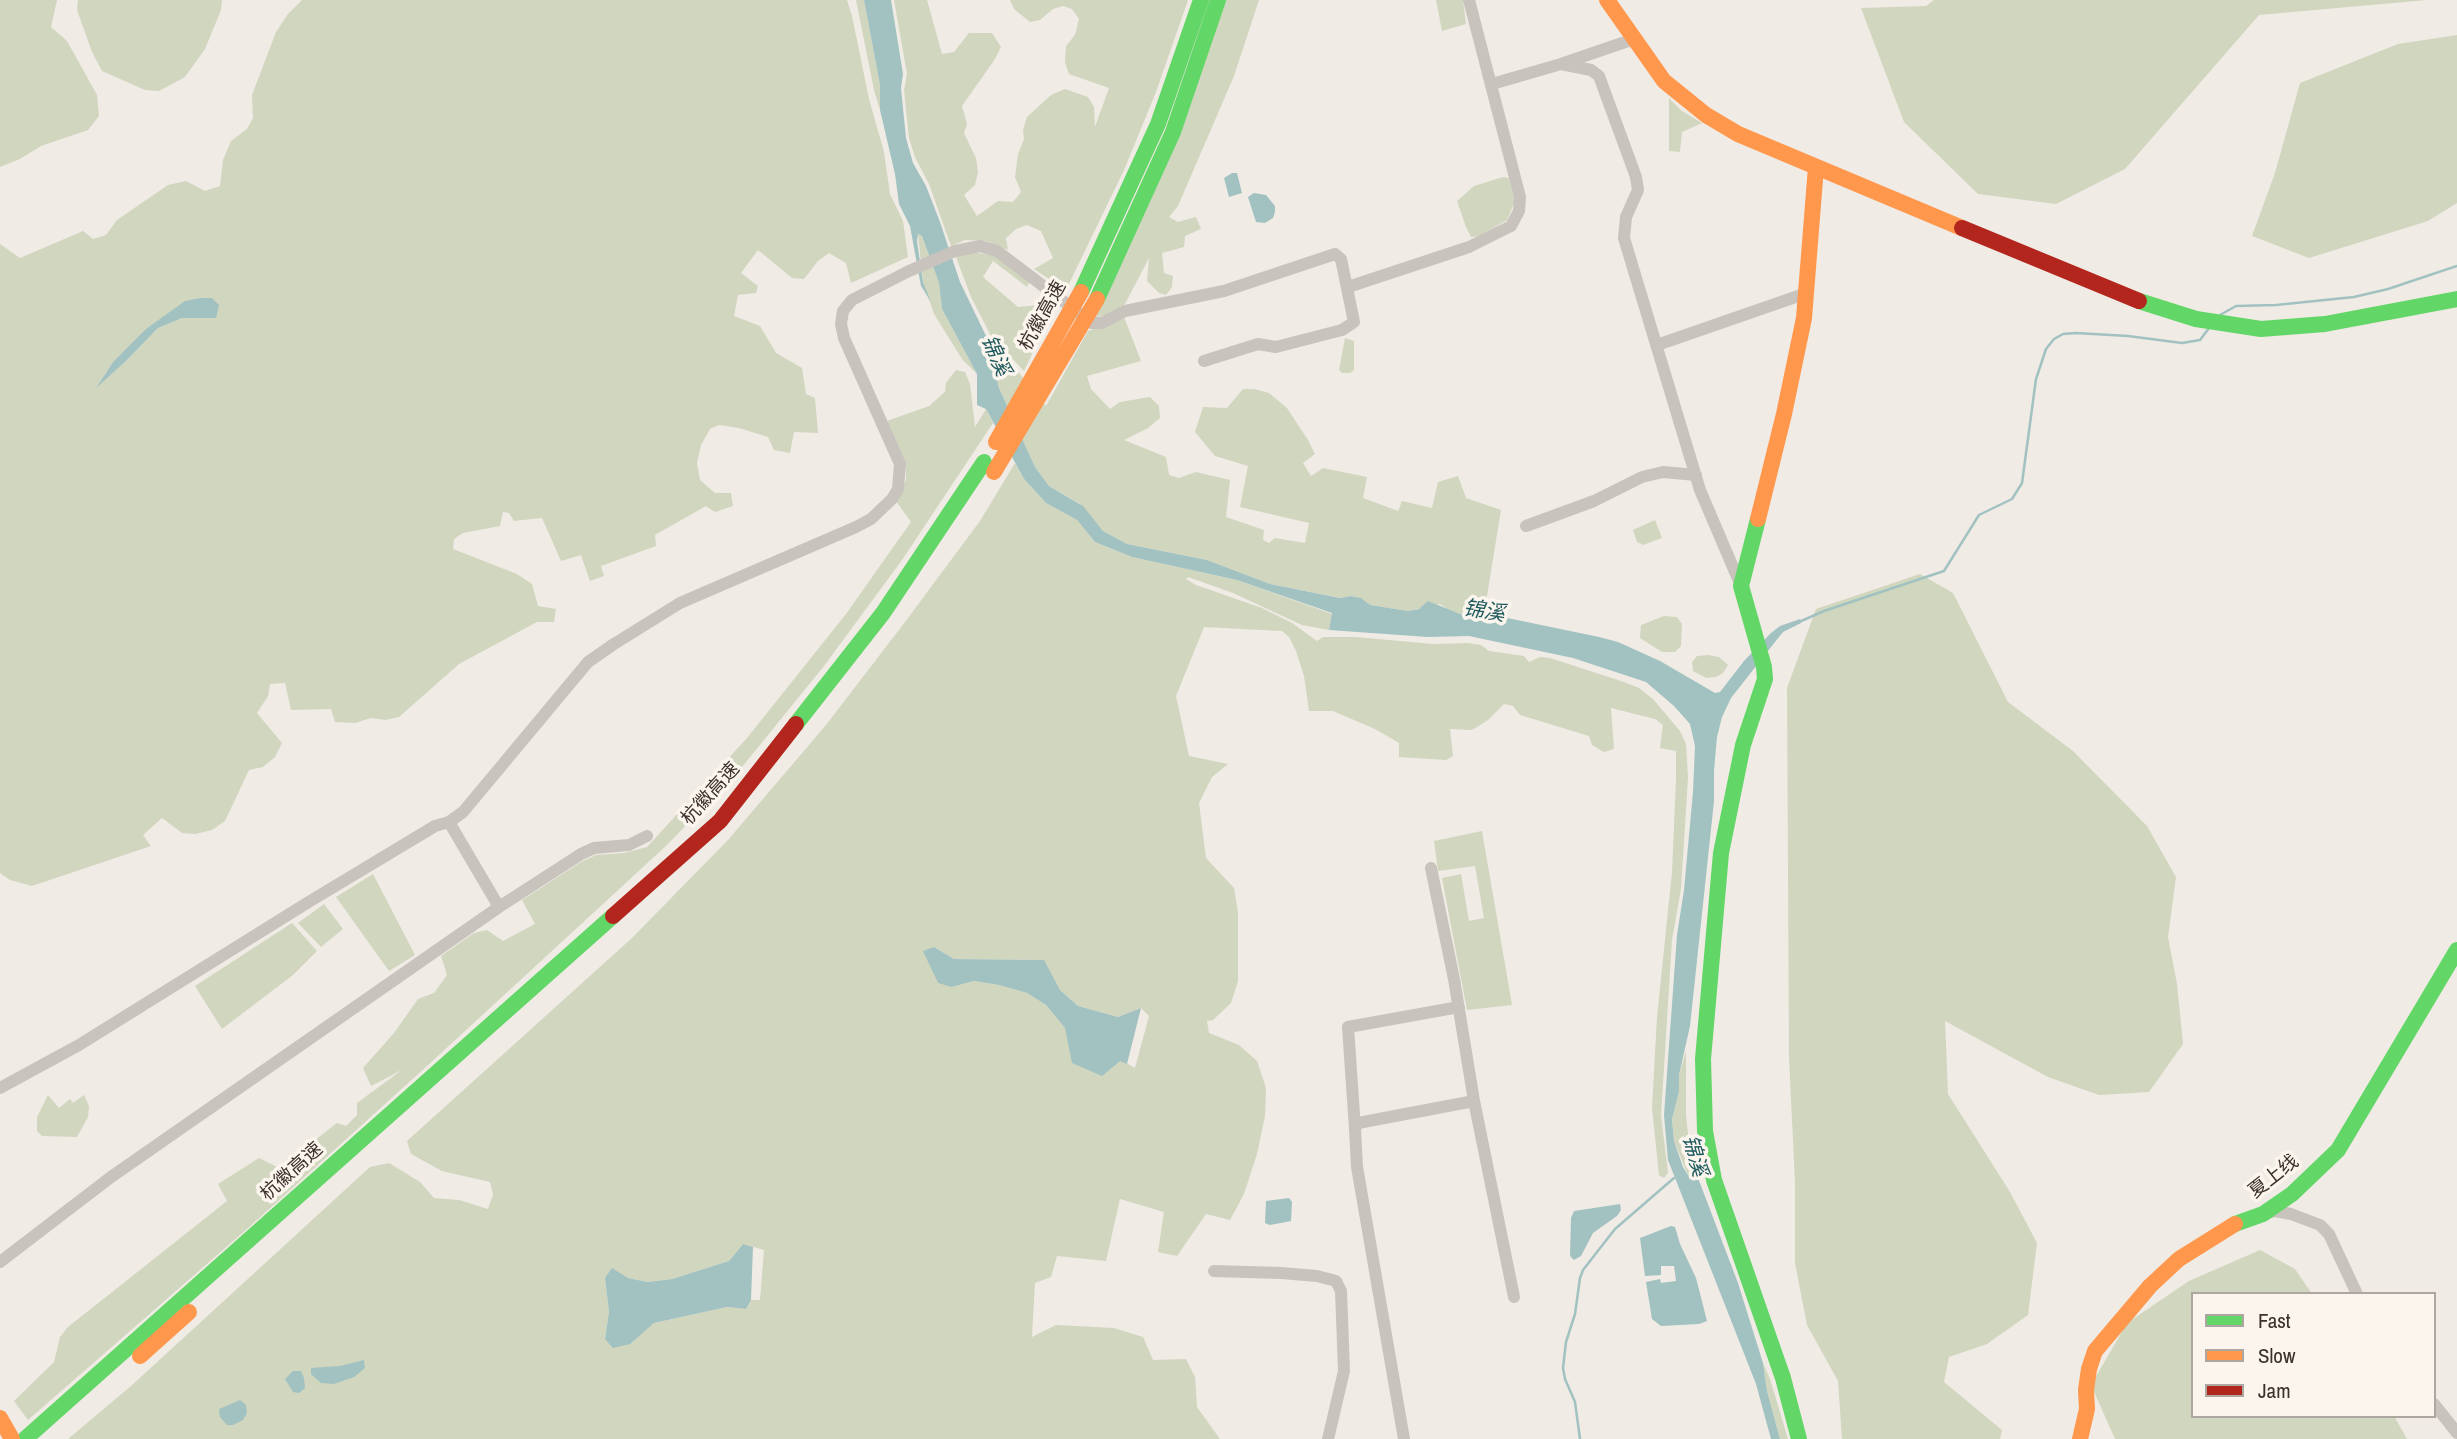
<!DOCTYPE html>
<html>
<head>
<meta charset="utf-8">
<style>
	body { margin:0 }
	#map { position:relative; width:2457px; height:1439px; overflow:hidden; background:#f0ebe5; font-family:"Archivo Narrow",sans-serif }
	canvas { display:block }
	.legend { position:absolute; left:2191px; top:1292px; width:245px; height:126px; box-sizing:border-box; background:#fbf5ee; border:2px solid #aea6a0; margin:0; padding:9px 12px; list-style:none; font-size:21px; color:#3b302b }
	.legend li { display:flex; align-items:center; gap:14px; height:35px }
	.legend b { width:35px; border:2px solid #aea6a0 }
</style>
</head>
<body>
<div id="map">
<canvas width="2457" height="1439"></canvas>
<ul class="legend">
<li><b style="height:9px;background:#63d668"></b>Fast</li>
<li><b style="height:9px;background:#ff974d"></b>Slow</li>
<li><b style="height:9px;background:#b3261e"></b>Jam</li>
</ul>
</div>
<script>
const c = document.querySelector('canvas').getContext('2d');
c.lineJoin = 'round';
function fillPath(path, color) { c.fillStyle = color; c.fill(path, 'evenodd'); }
const toPath = rows => new Path2D(rows.map(r => 'M' + r).join(''));
function trace(path, color, width, dash) { c.strokeStyle = color; c.lineWidth = width; c.lineCap = dash ? 'butt' : 'round'; c.setLineDash(dash || []); c.stroke(path); }
function drawText(font, color, halo, rows, align = 'center') {
  c.font = font + ' "Archivo Narrow","Noto Sans SC",sans-serif'; c.lineWidth = 7; c.setLineDash([]); c.textBaseline = 'middle'; c.strokeStyle = halo; c.fillStyle = color; for (const [text, x, y, turn = 0] of rows) {
    c.save(); c.translate(x, y); c.rotate((+turn || 0) * Math.PI / 180); c.textAlign = isNaN(turn) ? turn : align; if (halo) c.strokeText(text, 0, 0); c.fillText(text, 0, 0); c.restore();
  }
}
const green = toPath([
	[0,0,57,0,51,27,67,41,97,95,99,116,88,130,41,146,20,159,0,167],
	[78,0,222,0,221,10,205,49,185,77,159,91,145,90,102,71,92,52,77,10],
	[302,0,847,0,852,16,869,99,884,152,890,194,903,221,908,257,851,283,846,263,829,253,818,261,804,279,792,278,758,250,741,273,758,286,756,293,738,295,734,316,760,326,776,353,802,368,806,394,815,398,818,433,794,432,790,453,774,450,768,437,739,428,719,425,710,429,701,445,697,463,700,480,715,493,731,493,733,506,715,512,706,506,655,535,656,546,601,566,604,576,590,581,581,555,561,561,542,518,514,521,509,513,503,512,500,526,463,533,454,539,453,549,517,574,532,584,538,606,556,609,554,622,537,622,459,664,399,717,385,720,371,718,355,723,335,722,331,709,291,710,285,683,270,684,268,696,257,713,282,743,275,757,263,767,249,770,225,821,212,830,195,834,182,833,162,818,143,835,151,846,32,886,10,880,0,873,0,244,20,258,83,231,93,239,106,235,117,220,168,185,186,181,205,191,220,186,223,160,231,141,247,129,253,118,252,95,276,32,288,14],
	[200,298,216,318,182,318,158,328,127,360,98,385,113,362,128,348],
	[856,0,864,0,880,85,880,110,874,90],
	[894,0,927,0,942,54,954,52,969,33,992,33,1001,47,995,59,962,106,967,124,964,133,976,158,978,172,975,185,964,195,977,216,998,201,1013,202,1021,192,1015,177,1018,154,1024,139,1023,130,1027,117,1051,95,1065,89,1088,97,1094,107,1095,127,1109,88,1069,74,1065,62,1066,46,1075,35,1079,19,1072,9,1063,6,1053,9,1040,20,1030,22,1014,9,1010,0,1188,0,1156,92,1124,170,1066,290,1034,269,1053,258,1041,231,1027,225,1016,229,1006,238,1008,250,986,241,965,240,951,246,929,184,915,157,909,138,904,90,907,74],
	[1225,0,1259,0,1234,76,1178,206,1169,217,1178,222,1196,217,1201,229,1185,236,1184,247,1162,253,1164,273,1173,276,1172,287,1166,295,1159,293,1147,281,1149,258,1125,304,1108,315,1096,317],
	[1436,0,1463,0,1466,24,1442,31],
	[1934,0,2427,0,2259,15,2125,169,2056,204,1978,194,1904,122,1861,8,1926,6],
	[2457,35,2457,203,2428,221,2309,258,2252,236,2275,173,2300,83,2398,44],
	[1669,98,1682,111,1702,123,1682,132,1680,152,1669,151],
	[1503,177,1509,178,1515,201,1507,220,1479,236,1471,237,1466,227,1457,201,1474,186],
	[918,234,922,236,939,283,942,309,977,374,962,359,934,314,923,282],
	[969,252,994,255,1030,281,1027,287,993,261,983,277,1018,307,1040,305,1052,312,1024,371,991,336,971,297,956,257],
	[1124,317,1141,361,1087,376,1091,389,1110,409,1120,402,1150,397,1159,406,1160,418,1148,428,1124,440,1166,457,1169,475,1179,478,1196,472,1230,480,1226,517,1264,530,1263,540,1269,543,1275,538,1305,543,1309,523,1240,507,1248,466,1215,456,1195,432,1203,407,1227,408,1243,389,1254,389,1269,393,1287,408,1308,440,1315,454,1303,463,1311,476,1323,468,1367,477,1363,498,1398,511,1402,501,1432,508,1438,482,1458,476,1466,498,1501,510,1487,596,1476,606,1465,607,1469,610,1460,614,1450,611,1440,604,1408,611,1369,605,1361,598,1351,596,1341,598,1270,584,1207,560,1127,544,1103,531,1079,503,1049,486,1035,467,999,388,995,367,1000,361,1011,370,1016,369,1046,406,1088,331],
	[1345,338,1354,341,1354,370,1350,373,1342,373,1339,370],
	[956,370,965,372,970,384,975,427,986,409,993,423,902,560,824,666,742,767,667,845,427,1066,247,1229,28,1420,14,1401,54,1362,60,1337,68,1327,227,1201,218,1184,259,1158,279,1168,337,1123,346,1126,357,1115,357,1103,402,1070,371,1086,363,1068,394,1033,418,999,434,993,447,975,441,956,474,933,487,930,503,941,535,924,522,900,581,862,596,855,624,853,647,847,747,738,846,614,911,522,896,501,906,480,906,469,904,459,887,421,929,406,945,392,946,383],
	[1015,463,1024,479,1046,503,1077,520,1095,542,1132,557,1237,580,1332,614,1329,630,1302,625,1233,593,1188,577,1186,579,1196,585,1262,608,1292,623,1317,641,1323,637,1356,637,1433,644,1468,643,1481,645,1489,651,1524,656,1529,662,1540,657,1550,658,1624,682,1639,688,1653,699,1680,731,1686,744,1688,777,1681,889,1672,940,1661,1115,1668,1173,1664,1178,1659,1175,1652,1108,1657,1017,1672,872,1676,780,1676,751,1660,748,1663,725,1655,719,1611,708,1614,749,1604,752,1592,745,1589,736,1520,715,1513,706,1504,704,1488,720,1472,730,1450,729,1453,756,1446,760,1399,757,1399,743,1375,729,1333,711,1309,711,1304,676,1296,651,1289,637,1282,631,1204,627,1176,696,1189,756,1228,764,1212,777,1199,803,1206,858,1234,888,1238,913,1238,981,1231,1003,1213,1020,1207,1021,1209,1033,1239,1045,1257,1061,1266,1088,1265,1116,1257,1154,1244,1194,1230,1220,1206,1214,1177,1256,1158,1252,1164,1212,1120,1199,1106,1261,1057,1256,1051,1277,1035,1283,1032,1337,1056,1325,1114,1328,1143,1337,1153,1360,1186,1359,1195,1377,1197,1407,1220,1439,68,1439,131,1386,370,1167,389,1163,420,1182,434,1198,459,1200,488,1209,493,1195,490,1182,442,1171,411,1154,407,1141,632,938,728,840,826,725,905,622,980,521],
	[934,947,954,959,1043,960,1060,990,1078,1006,1118,1017,1141,1008,1149,1016,1135,1068,1065,1028,1046,1005,1027,993,999,985,974,981,952,987],
	[743,1244,764,1250,760,1300,751,1300,746,1309,727,1307,654,1323,630,1342,605,1339,609,1312,605,1278,628,1278,648,1282,672,1279,729,1261],
	[1655,520,1662,538,1643,545,1637,542,1633,530],
	[1920,574,1953,593,2008,702,2073,751,2147,826,2176,877,2168,937,2177,984,2183,1044,2149,1092,2099,1095,2048,1077,1945,1021,1948,1094,2010,1192,2037,1243,2028,1315,1987,1344,1949,1357,1944,1382,2002,1430,2000,1439,1842,1439,1838,1381,1807,1325,1795,1263,1795,1182,1789,1058,1787,688,1816,609],
	[1664,616,1677,617,1682,624,1681,646,1675,652,1662,652,1640,638,1641,625],
	[1708,655,1719,657,1728,665,1723,673,1716,677,1706,678,1693,671,1692,662,1697,656],
	[1482,831,1512,1005,1467,1010,1442,878,1461,874,1469,921,1484,918,1475,866,1438,871,1434,841],
	[373,874,415,955,389,971,336,897],
	[324,904,343,929,321,947,298,923],
	[292,923,317,951,293,975,222,1029,195,986],
	[1686,1051,1686,1116,1689,1142,1698,1178,1688,1175,1674,1141,1672,1119,1679,1092,1679,1075],
	[48,1095,59,1108,70,1099,73,1103,84,1095,89,1106,88,1117,77,1137,42,1136,37,1131,37,1117],
	[2260,1250,2295,1269,2312,1294,2193,1294,2193,1416,2394,1416,2407,1439,2115,1439,2091,1385,2127,1323,2189,1281],
	[1763,1363,1770,1379,1788,1439,1780,1439,1767,1391]
]);
const water = toPath([
	[864,0,891,0,903,74,901,88,906,138,913,163,926,186,940,222,960,282,987,338,1016,369,1011,370,1000,361,998,364,1002,373,995,370,999,388,1035,467,1049,486,1083,506,1103,531,1127,544,1207,560,1270,584,1340,598,1351,596,1361,598,1370,605,1408,611,1419,609,1428,601,1460,614,1469,610,1599,637,1618,642,1660,661,1715,693,1720,692,1744,661,1771,633,1780,626,1800,619,1801,623,1783,632,1775,642,1731,698,1722,717,1717,737,1714,771,1714,801,1690,1026,1679,1075,1679,1092,1672,1119,1674,1141,1683,1167,1688,1175,1698,1178,1738,1283,1763,1363,1767,1391,1780,1439,1771,1439,1756,1384,1668,1160,1664,1115,1677,935,1684,890,1693,792,1695,746,1690,724,1674,706,1646,682,1573,658,1469,636,1428,637,1329,630,1332,613,1237,580,1132,557,1095,542,1077,520,1046,503,1024,479,986,409,977,405,977,374,942,309,939,283,922,236,918,234,917,241,923,282,931,302,921,286,910,226,899,204,895,174,880,110,880,85],
	[1232,173,1237,173,1242,193,1229,197,1224,178],
	[1254,193,1266,195,1275,206,1275,212,1273,218,1265,223,1256,222,1248,197],
	[200,298,212,298,219,305,216,318,182,318,158,328,127,360,96,388,113,362,146,329,185,301],
	[934,947,954,959,1044,960,1060,990,1078,1006,1118,1017,1141,1008,1127,1064,1120,1061,1102,1076,1072,1063,1065,1028,1046,1005,1027,993,999,985,974,981,952,987,938,983,923,951],
	[1289,1198,1292,1202,1291,1221,1270,1225,1265,1223,1266,1201],
	[1620,1204,1621,1210,1617,1216,1593,1233,1581,1256,1574,1260,1570,1256,1571,1218,1574,1211],
	[1671,1226,1675,1227,1680,1244,1696,1278,1707,1321,1699,1324,1661,1326,1652,1319,1646,1282,1660,1279,1661,1283,1676,1281,1674,1266,1661,1266,1661,1275,1645,1276,1640,1238],
	[743,1244,753,1247,751,1300,746,1309,727,1307,654,1323,630,1344,613,1348,605,1339,609,1312,605,1278,612,1268,628,1278,648,1282,672,1279,729,1261],
	[364,1360,365,1368,354,1377,334,1384,321,1383,311,1374,311,1368,340,1366],
	[293,1371,301,1371,304,1378,305,1388,299,1393,293,1392,285,1379],
	[240,1400,246,1405,247,1413,243,1420,233,1425,227,1425,220,1417,219,1409]
]);
const stream = toPath([
	[2220,315,2236,306,2276,305,2354,297,2388,289,2457,266],
	[1799,622,1824,611,1944,571,1979,515,2012,499,2022,483,2036,379,2046,349,2054,339,2063,334,2076,333,2128,336,2182,343,2200,340,2209,328],
	[1580,1439,1575,1402,1565,1379,1563,1368,1566,1342,1575,1314,1580,1278,1583,1270,1615,1229,1674,1178]
]);
const street = toPath([
	[1561,64,1591,70,1599,76,1636,177,1638,190,1626,217,1624,238,1700,490,1741,586],
	[1492,84,1561,64,1634,39],
	[1348,287,1469,247,1511,226,1519,211,1520,197,1469,0],
	[1657,345,1807,293],
	[1526,526,1594,501,1642,477,1663,472,1696,475],
	[449,822,499,907],
	[1431,868,1454,979,1474,1101,1514,1297],
	[0,1088,79,1045,307,903,435,826,449,822,463,812,588,662,614,644,680,603,856,527,871,519,892,499,898,489,900,464,844,338,841,324,843,311,852,300,909,271,955,251,980,246,997,251,1092,323,1102,323,1125,311,1224,291,1335,254,1341,259,1354,322,1342,330,1276,347,1258,344,1204,361],
	[1355,1129,1348,1027,1459,1007],
	[2265,1213,2275,1211,2291,1214,2320,1225,2329,1234,2357,1294],
	[0,1262,111,1177,499,907,581,854,594,848,629,845,647,836],
	[1214,1271,1281,1273,1317,1276,1336,1281,1341,1291,1344,1371,1328,1439],
	[2434,1404,2457,1433],
	[1404,1439,1357,1167,1355,1129,1358,1123,1474,1101]
]);
const fast = toPath([
	[1081,292,1158,124,1201,0],
	[1097,299,1173,132,1218,0],
	[2139,301,2196,319,2261,329,2325,324,2457,299],
	[1758,519,1741,586,1764,667,1765,679,1743,745,1721,853,1703,1059,1705,1131,1714,1180,1783,1378,1799,1439],
	[796,724,883,613,984,462],
	[2235,1224,2263,1214,2292,1194,2338,1150,2457,950],
	[25,1439,613,916]
]);
const slow = toPath([
	[1607,0,1664,81,1706,115,1738,134,1962,228],
	[1758,519,1784,414,1804,318,1816,167],
	[140,1356,189,1312],
	[0,1418,12,1439],
	[2080,1439,2087,1409,2086,1390,2089,1369,2095,1351,2150,1286,2179,1259,2235,1224]
]);
const jam = toPath([
	[1962,228,2139,301],
	[613,916,720,821,796,724]
]);
const slowBridge = toPath([
	[996,442,1081,292],
	[994,472,1097,299]
]);
const streetNames = [
	["杭徽高速",1043,316,-61],
	["杭徽高速",711,794,-48],
	["杭徽高速",292,1172,-42],
	["夏上线",2274,1177,-38]
];
const waterNames = [
	["锦溪",995,356,66],
	["锦溪",1484,612,9],
	["锦溪",1694,1156,74]
];
fillPath(green, '#d1d6bf');
fillPath(water, '#a1c2c1');
trace(stream, '#a1c2c1', 2.5);
trace(street, '#c9c3be', 12);
trace(fast, '#63d668', 16);
trace(slow, '#ff974d', 16);
trace(jam, '#b3261e', 16);
trace(slowBridge, '#ff974d', 16);
drawText('19px', '#3b302b', '#fbf5ee', streetNames);
drawText('italic 21px', '#1f5a5e', '#fbf5ee', waterNames);
</script>
</body>
</html>
